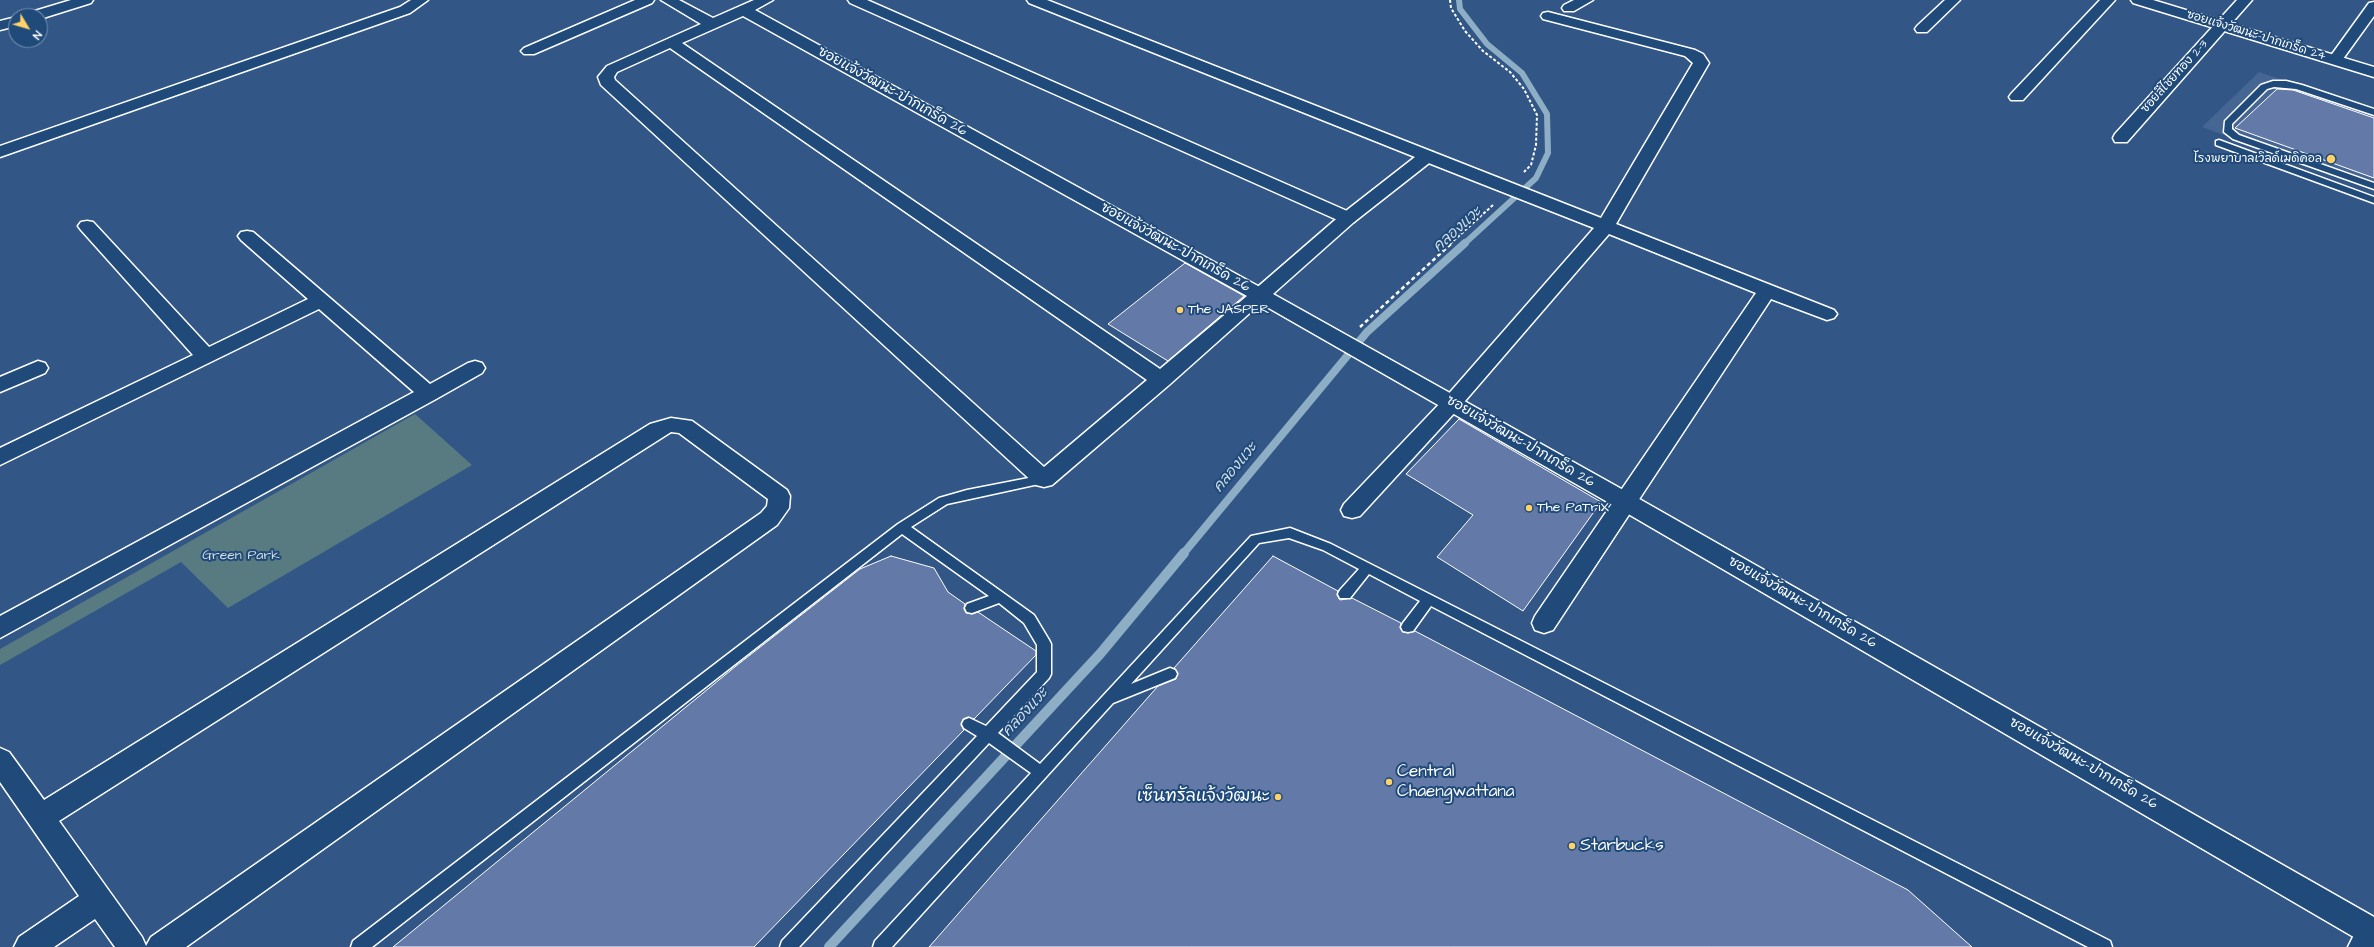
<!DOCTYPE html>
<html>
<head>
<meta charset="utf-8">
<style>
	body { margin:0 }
	#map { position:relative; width:2374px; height:947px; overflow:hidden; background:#325787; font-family:"Architects Daughter",sans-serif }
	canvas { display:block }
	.north { position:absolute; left:8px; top:8px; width:40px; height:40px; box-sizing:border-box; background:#1f4a7a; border:1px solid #7992af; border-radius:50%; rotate:128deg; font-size:11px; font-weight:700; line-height:16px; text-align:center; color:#fff }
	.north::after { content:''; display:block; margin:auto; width:14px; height:18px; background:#ffd166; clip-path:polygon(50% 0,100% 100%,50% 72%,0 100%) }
</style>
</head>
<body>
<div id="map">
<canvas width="2374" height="947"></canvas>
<div class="north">N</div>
</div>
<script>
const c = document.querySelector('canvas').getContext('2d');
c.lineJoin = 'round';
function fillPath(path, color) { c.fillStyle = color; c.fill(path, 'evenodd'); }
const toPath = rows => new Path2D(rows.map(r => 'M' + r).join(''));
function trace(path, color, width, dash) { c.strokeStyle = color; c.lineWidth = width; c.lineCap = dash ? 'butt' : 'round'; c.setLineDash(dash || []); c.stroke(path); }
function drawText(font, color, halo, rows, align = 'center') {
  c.font = font + ' "Architects Daughter","Playpen Sans Thai",sans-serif'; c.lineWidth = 4; c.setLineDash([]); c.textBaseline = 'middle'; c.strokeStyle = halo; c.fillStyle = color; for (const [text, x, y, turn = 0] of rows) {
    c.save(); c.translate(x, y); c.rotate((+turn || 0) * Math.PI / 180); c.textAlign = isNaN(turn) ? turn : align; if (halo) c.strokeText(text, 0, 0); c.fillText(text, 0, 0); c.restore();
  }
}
const built = toPath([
	[2259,72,2374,111,2374,190,2202,127]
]);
const green = toPath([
	[415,414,472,465,228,608,181,562,0,665,0,649]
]);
const streamFar2 = toPath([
	[1459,0,1460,9,1487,44,1522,73,1547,114,1548,153,1536,178,1464,244]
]);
const streamFar1 = toPath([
	[1183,554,1367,332,1465,243]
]);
const stream = toPath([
	[829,947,1100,654,1184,553]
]);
const building = toPath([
	[2277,89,2293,90,2374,118,2374,178,2235,128,2277,89],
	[1185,263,1244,296,1168,361,1108,324,1185,263],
	[1459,419,1601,502,1523,611,1437,557,1473,515,1406,474,1459,419],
	[891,556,934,568,948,592,965,604,964,609,966,613,972,614,978,612,1036,651,1036,655,974,719,968,717,963,719,961,725,964,730,754,947,393,947,736,666,860,569,891,556],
	[1273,556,1338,591,1337,595,1340,600,1352,598,1401,623,1400,628,1403,632,1408,633,1415,631,1908,890,1972,947,929,947,1158,686,1176,679,1178,673,1174,668,1273,556]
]);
const pathFar1 = toPath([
	[1450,0,1451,8,1465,31,1483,51,1510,72,1524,89,1537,115,1536,145,1531,165,1524,172],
	[1450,244,1493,205]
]);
const path = toPath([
	[1360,327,1452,243]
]);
const lane = toPath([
	[2273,81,2286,81,2302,85,2374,109,2374,115,2296,89,2274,87,2267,89,2232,124,2232,129,2239,135,2374,183,2374,189,2233,139,2224,132,2225,121,2261,85,2273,81],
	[2219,140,2374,197,2374,203,2216,145,2216,141,2219,140],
	[1044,475,1050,479,1048,482,947,504,911,527,1034,615,1049,640,1051,644,1051,674,1049,678,998,733,1040,764,1251,536,1290,528,1331,544,2110,941,2112,947,2088,947,1431,606,1413,631,1408,632,1403,631,1401,627,1403,623,1420,601,1369,574,1350,598,1340,598,1338,594,1340,590,1359,569,1323,550,1289,538,1259,543,1131,684,1170,668,1175,670,1177,674,1175,678,1113,703,892,947,873,947,875,941,1031,773,989,743,799,947,780,947,782,941,977,736,964,728,962,724,964,720,969,718,986,726,1037,672,1037,645,1024,623,999,603,972,613,967,612,965,608,967,604,989,596,902,534,372,947,351,947,353,941,898,524,939,498,967,490,1044,475]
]);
const street = toPath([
	[71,0,93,0,91,3,40,19,40,16,26,16,28,13,71,0],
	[411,0,428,0,410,13,0,157,0,146,400,7,411,0],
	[635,0,654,0,652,3,534,54,524,54,521,51,524,48,635,0],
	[661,0,679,0,713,18,754,0,773,0,755,10,1267,291,1270,295,1169,385,1052,485,1044,487,1036,485,601,85,598,77,607,66,701,24,661,0],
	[743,16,1247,296,1160,369,682,43,743,16],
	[670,48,1147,380,1044,467,615,80,614,77,617,72,670,48],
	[848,0,867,0,1354,214,1357,218,1354,222,1342,222,850,3,848,0],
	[1574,0,1593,0,1574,11,1564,11,1562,8,1564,5,1574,0],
	[1945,0,1960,0,1927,32,1917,32,1915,29,1917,26,1945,0],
	[2100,0,2115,0,2023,100,2011,100,2009,97,2011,94,2100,0],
	[2237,0,2252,0,2127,142,2115,142,2113,138,2115,134,2237,0],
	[2374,2,2374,16,2340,63,2330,63,2327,60,2330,57,2369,3,2374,2],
	[1548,12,1695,50,1703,54,1709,63,1616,224,1834,310,1837,314,1834,318,1827,320,1771,299,1553,630,1544,633,1535,630,1532,623,1535,616,1756,293,1609,234,1459,408,1360,516,1352,518,1344,516,1341,510,1344,504,1445,398,1594,228,1421,160,1419,156,1421,152,1433,152,1601,218,1693,63,1685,56,1543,19,1541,16,1543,13,1548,12],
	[16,17,16,26,0,30,0,21,16,17],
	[87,221,93,222,209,347,308,299,241,240,238,236,241,232,247,231,253,232,430,384,468,363,475,361,482,363,485,368,482,373,436,399,0,638,0,616,414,392,319,309,0,465,0,448,193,355,81,230,78,226,81,222,87,221],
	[38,361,45,363,48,368,45,373,0,392,0,377,38,361],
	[671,418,692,421,787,490,790,496,789,508,777,525,186,947,115,947,95,919,54,947,14,947,19,937,79,896,0,782,0,748,9,752,44,800,650,424,671,418],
	[671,432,679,433,768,499,767,506,761,513,151,937,146,946,142,937,59,821,671,432]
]);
const secondary = toPath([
	[1027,0,1047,0,1433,152,1435,156,1433,160,1354,222,1273,294,1634,496,2374,917,2374,947,2364,943,1618,508,1253,299,1250,295,1253,291,1342,214,1415,157,1029,3,1027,0],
	[2131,0,2153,0,2374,67,2374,77,2133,3,2131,0]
]);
const primary = toPath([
	[2374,923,2374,947,2348,947,2353,937,2364,927,2374,923]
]);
const markers = [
	[2331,159,5,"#ffd166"],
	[1180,310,4,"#ffd166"],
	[1529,508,4,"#ffd166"],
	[1389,782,4,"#ffd166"],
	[1278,797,4,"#ffd166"],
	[1572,846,4,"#ffd166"]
];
const farStreetnames = [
	["ซอยแจ้งวัฒนะ-ปากเกร็ด 24",2256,36,17],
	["ซอยสีไชยทอง 2-3",2175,77,-48]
];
const farPoinames = [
	["โรงพยาบาลเวิลด์เมดิคอล",2322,159]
];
const streetNames = [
	["ซอยแจ้งวัฒนะ-ปากเกร็ด 26",892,92,29],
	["ซอยแจ้งวัฒนะ-ปากเกร็ด 26",1175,248,29],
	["ซอยแจ้งวัฒนะ-ปากเกร็ด 26",1520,442,30],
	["ซอยแจ้งวัฒนะ-ปากเกร็ด 26",1802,603,30],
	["ซอยแจ้งวัฒนะ-ปากเกร็ด 26",2083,764,30]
];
const poiNames = [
	["The JASPER",1188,310],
	["The PaTriX",1537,508]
];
const parkNames = [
	["Green Park",241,556]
];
const waterNames = [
	["คลองแวะ",1458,230,-42],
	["คลองแวะ",1236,468,-50],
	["คลองแวะ",1026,713,-47]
];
const nearPoinames = [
	["Central",1397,772],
	["Chaengwattana",1397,792],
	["เซ็นทรัลแจ้งวัฒนะ",1270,797,"right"],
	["Starbucks",1580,846]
];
fillPath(built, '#456593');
fillPath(green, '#577b80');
trace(streamFar2, '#8daec4', 6);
trace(streamFar1, '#8daec4', 8);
trace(stream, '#8daec4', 10);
fillPath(building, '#637aa8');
trace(building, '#fff', 1);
trace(lane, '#fff', 3);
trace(street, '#fff', 3);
trace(secondary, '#fff', 3);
trace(primary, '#fff', 3);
trace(pathFar1, '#fff', 2, [3, 2]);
trace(path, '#fff', 2.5, [4, 3]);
fillPath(lane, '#1f4a7a');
fillPath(street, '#1f4a7a');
fillPath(secondary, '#1f4a7a');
fillPath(primary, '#1f4a7a');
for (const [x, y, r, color] of markers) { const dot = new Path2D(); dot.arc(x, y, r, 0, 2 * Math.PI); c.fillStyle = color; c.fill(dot); trace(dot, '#1f4a7a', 1.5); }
drawText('12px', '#fff', '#1f4a7a', farStreetnames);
drawText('12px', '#fff', '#1f4a7a', farPoinames, 'right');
drawText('14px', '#fff', '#1f4a7a', streetNames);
drawText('14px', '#fff', '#1f4a7a', poiNames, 'left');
drawText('14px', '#d5dedf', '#1f4a7a', parkNames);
drawText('italic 15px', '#d0dde6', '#1f4a7a', waterNames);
drawText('17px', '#fff', '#1f4a7a', nearPoinames, 'left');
</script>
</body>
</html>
